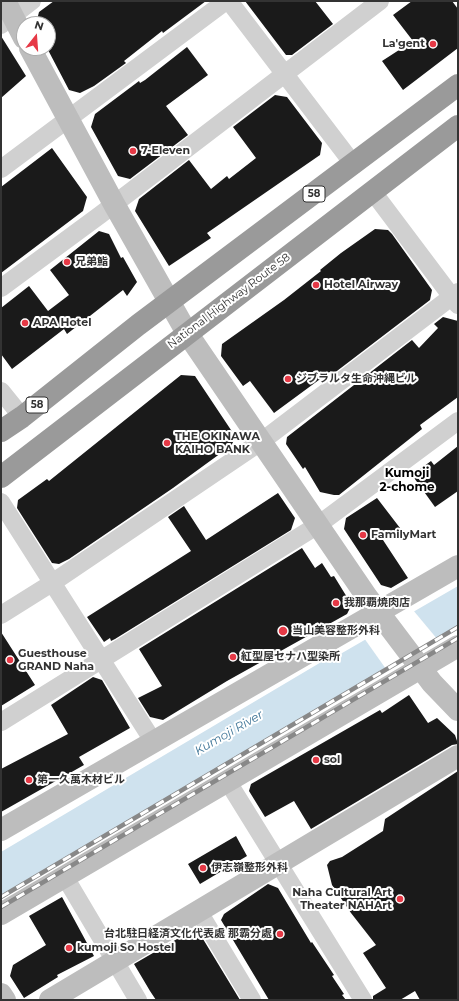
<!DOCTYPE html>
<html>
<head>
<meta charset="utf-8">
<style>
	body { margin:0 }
	#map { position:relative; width:459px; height:1001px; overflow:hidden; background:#fff; font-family:Montserrat,sans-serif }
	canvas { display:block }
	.frame { position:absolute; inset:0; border:2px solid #333; pointer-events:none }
	.north { position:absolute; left:16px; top:16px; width:40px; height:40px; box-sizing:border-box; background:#fff; border:1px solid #adadad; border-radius:50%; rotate:17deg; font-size:11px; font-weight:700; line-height:16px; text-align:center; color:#333 }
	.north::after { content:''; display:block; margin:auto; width:14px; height:18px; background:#e63946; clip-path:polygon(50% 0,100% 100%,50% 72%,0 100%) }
</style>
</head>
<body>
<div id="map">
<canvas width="459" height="1001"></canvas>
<div class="frame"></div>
<div class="north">N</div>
</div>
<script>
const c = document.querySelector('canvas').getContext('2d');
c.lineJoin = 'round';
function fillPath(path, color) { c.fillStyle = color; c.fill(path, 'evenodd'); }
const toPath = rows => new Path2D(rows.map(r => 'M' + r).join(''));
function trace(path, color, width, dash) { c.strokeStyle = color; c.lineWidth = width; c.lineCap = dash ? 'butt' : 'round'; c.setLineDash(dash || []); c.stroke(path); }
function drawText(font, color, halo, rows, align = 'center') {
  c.font = font + ' Montserrat,"Noto Sans JP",sans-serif'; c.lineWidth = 4; c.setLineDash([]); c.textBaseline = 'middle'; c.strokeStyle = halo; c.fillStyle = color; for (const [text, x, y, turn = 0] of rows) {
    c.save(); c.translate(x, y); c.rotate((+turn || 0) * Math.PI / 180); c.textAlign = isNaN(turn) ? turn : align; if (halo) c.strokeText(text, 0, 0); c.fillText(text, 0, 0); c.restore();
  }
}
const water = toPath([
	[458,586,458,626,1,895,1,852,328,658,330,660]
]);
const pier = toPath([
	[413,610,438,640,386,669,364,638]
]);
const building = toPath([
	[54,1,206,1,163,33,162,31,124,61,126,63,94,86,80,93,69,90,47,48,48,24,36,24,39,12],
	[245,1,315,1,333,24,292,55,286,55],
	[412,1,452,1,458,9,458,48,403,90,382,61,413,41,393,15],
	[1,36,26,76,1,98],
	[187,47,208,75,166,106,188,135,130,179,118,176,91,127,95,114,139,81,140,83,145,80],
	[275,95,287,97,322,143,320,155,207,233,211,238,169,266,135,211,139,199,189,160,211,189,227,176,229,179,256,158,233,127],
	[52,148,87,197,83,211,1,273,1,187],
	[375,229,388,230,392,234,432,290,430,300,333,374,331,371,327,374,274,413,250,381,243,386,221,356,222,344,284,300,321,271,320,270,341,253],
	[99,231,109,234,121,258,123,257,137,282,127,296,123,290,67,334,64,329,12,369,1,354,1,308,29,286,48,311,69,295,50,270],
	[443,317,458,321,458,397,420,425,422,429,339,495,334,495,320,492,305,467,303,469,286,444,287,437,412,340,419,348,438,328,434,324],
	[181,375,195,376,235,436,232,445,173,488,69,559,59,564,52,563,17,508,18,500,47,479,49,481],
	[458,446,458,491,435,507,412,475,431,461,434,465],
	[278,493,295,518,291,530,115,639,111,641,110,638,104,642,87,617,191,551,168,517,184,506,206,540],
	[377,498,400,528,383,540,408,578,391,588,381,585,344,529,346,518],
	[302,548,315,568,322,563,331,577,334,576,350,602,350,608,347,614,227,681,163,720,150,717,138,698,162,686,139,649],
	[1,632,35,685,1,706],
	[93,677,102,680,130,728,79,757,84,765,1,812,1,769,68,734,51,705],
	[409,695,428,723,437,718,455,735,458,744,452,745,311,829,294,801,265,817,249,791,251,784,380,710,382,713],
	[458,771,458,1000,420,1000,415,991,400,1000,373,1000,373,996,386,988,363,953,376,945,351,913,332,885,327,865,330,861,342,857,383,831,385,819],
	[236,836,247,856,200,884,188,864],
	[268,884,278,888,311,943,312,942,334,975,332,976,344,994,342,995,346,1000,269,1000,221,920,224,914],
	[62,897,94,956,57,975,58,977,24,998,10,976,13,965,46,945,29,916],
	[196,928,203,939,240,1000,156,1000,150,991,134,964]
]);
const street = toPath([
	[229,1,354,165],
	[1,25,32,1],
	[1,169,226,1],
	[373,192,458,305],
	[1,288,100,215,380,1],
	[1,391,22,417],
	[1,502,153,741],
	[1,615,52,583,262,441,458,292],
	[1,722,318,525,458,421],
	[228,782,363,1000],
	[65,877,138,1000],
	[199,912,252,1000]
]);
const secondary = toPath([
	[5,1,24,38],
	[30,48,114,204,187,333,367,597,432,683,458,710],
	[1,830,458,566],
	[1,914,458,646],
	[1,994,5,1000],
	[50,1000,458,756]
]);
const highway = toPath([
	[1,431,22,417,138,325,458,85],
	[1,477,458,126]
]);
const rail = toPath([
	[1,897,458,627],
	[1,907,458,638]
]);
const markers = [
	[433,44,4,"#e63946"],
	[133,151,4,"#e63946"],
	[67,262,4,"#e63946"],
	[316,285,4,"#e63946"],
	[25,323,4,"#e63946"],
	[288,379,4,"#e63946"],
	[167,443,4,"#e63946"],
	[363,535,4,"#e63946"],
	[336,603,4,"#e63946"],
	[283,631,5,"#e63946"],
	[233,657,4,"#e63946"],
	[10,660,4,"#e63946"],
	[316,760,4,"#e63946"],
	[29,780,4,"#e63946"],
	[203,868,4,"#e63946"],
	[400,899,4,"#e63946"],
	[280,934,4,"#e63946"],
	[69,948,4,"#e63946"]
];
const shields = [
	[314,194,22],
	[37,405,22]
];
const shieldNames = [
	["58",314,194],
	["58",37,405]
];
const poiNames = [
	["La'gent",425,44,"right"],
	["7-Eleven",141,151],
	["兄弟鮨",75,262],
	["Hotel Airway",324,285],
	["APA Hotel",33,323],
	["ジブラルタ生命沖縄ビル",296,379],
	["THE OKINAWA",175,437],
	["KAIHO BANK",175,450],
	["FamilyMart",371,535],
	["我那覇焼肉店",344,603],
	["当山美容整形外科",292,631],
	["Guesthouse",18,654],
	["GRAND Naha",18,667],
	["紅型屋セナハ型染所",241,657],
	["sol",324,760],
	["第一久萬木材ビル",37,780],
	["伊志嶺整形外科",211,868],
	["Naha Cultural Art",392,893,"right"],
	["Theater NAHArt",392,906,"right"],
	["台北駐日経済文化代表處 那霸分處",272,934,"right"],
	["kumoji So Hostel",77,948]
];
const streetNames = [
	["National Highway Route 58",229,301,-37]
];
const neighbourhoodNames = [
	["Kumoji",407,473],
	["2-chome",407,487]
];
const waterNames = [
	["Kumoji River",229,733,-30]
];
fillPath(water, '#cfe2ee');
fillPath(pier, '#fff');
fillPath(building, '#1a1a1a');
trace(street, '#d0d0d0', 18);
trace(secondary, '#bdbdbd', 22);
trace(highway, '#9a9a9a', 22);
trace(rail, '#888', 4.5);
trace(rail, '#fff', 3, [9]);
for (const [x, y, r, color] of markers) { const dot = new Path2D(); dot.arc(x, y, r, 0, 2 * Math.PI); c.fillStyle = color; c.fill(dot); trace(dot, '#fff', 1.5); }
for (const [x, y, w] of shields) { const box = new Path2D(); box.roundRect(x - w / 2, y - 8, w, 16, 3); c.fillStyle = '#fff'; c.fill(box); trace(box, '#333', 1); }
drawText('bold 10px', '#333', null, shieldNames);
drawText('bold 11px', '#333', '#fff', poiNames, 'left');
drawText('11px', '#333', '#fff', streetNames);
drawText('bold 12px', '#000', '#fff', neighbourhoodNames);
drawText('italic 12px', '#3f7597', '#fff', waterNames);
</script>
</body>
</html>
